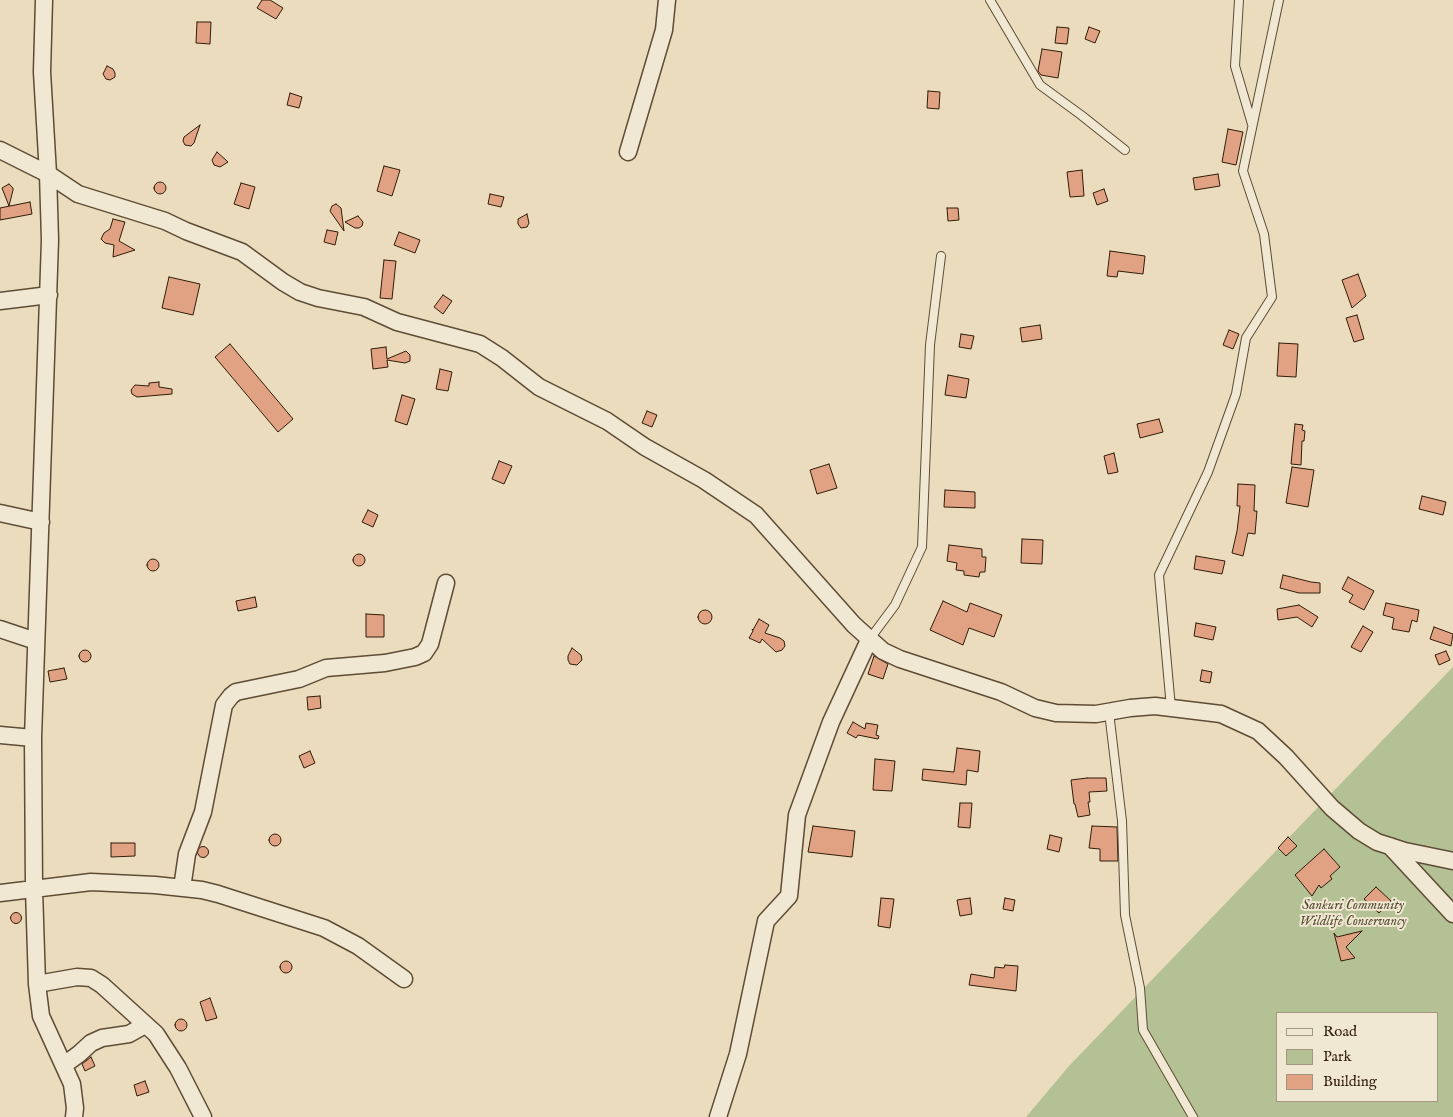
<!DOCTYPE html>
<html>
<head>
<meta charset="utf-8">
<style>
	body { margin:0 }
	#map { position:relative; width:1453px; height:1117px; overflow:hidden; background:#eadcbd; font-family:"IM FELL English",serif }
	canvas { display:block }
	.legend { position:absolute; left:1276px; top:1012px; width:162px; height:90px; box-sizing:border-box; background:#f1e8d4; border:1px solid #a49682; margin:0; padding:6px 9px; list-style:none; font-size:15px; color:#301c08 }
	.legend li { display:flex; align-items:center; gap:10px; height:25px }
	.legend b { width:25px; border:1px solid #a49682 }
</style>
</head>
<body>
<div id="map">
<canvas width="1453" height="1117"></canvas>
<ul class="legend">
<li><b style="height:6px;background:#f1e8d4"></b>Road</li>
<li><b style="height:14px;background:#b3c194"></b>Park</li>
<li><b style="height:14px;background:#e1a283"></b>Building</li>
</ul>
</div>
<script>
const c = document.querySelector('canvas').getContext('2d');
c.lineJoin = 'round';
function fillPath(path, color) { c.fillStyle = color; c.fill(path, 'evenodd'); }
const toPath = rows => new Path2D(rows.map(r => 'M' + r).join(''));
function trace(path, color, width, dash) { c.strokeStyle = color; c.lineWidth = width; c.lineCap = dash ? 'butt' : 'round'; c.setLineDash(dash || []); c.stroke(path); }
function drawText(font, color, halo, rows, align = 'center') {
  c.font = font + ' "IM FELL English",serif'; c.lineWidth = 4; c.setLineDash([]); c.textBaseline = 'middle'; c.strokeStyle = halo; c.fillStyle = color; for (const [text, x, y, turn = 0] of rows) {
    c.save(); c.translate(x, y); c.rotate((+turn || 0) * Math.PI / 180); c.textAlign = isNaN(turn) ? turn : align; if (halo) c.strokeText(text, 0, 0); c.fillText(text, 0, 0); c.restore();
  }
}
const green = toPath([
	[1453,667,1453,1117,1026,1117,1069,1066],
	[1277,1013,1437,1013,1437,1101,1277,1101]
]);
const building = toPath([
	[262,0,270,0,283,8,276,19,257,8,262,0],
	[197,22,211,22,210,44,196,43,197,22],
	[1057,27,1069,28,1067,44,1055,43,1057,27],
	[1089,27,1100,31,1095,43,1085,39,1089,27],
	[1042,49,1062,52,1058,78,1041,75,1038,71,1042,49],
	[107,66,113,69,115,73,115,77,110,80,106,79,103,74,107,66],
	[928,91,940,92,939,109,927,108,928,91],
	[290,93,302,97,299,108,287,105,290,93],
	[200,125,194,143,191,146,185,145,183,141,184,137,200,125],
	[1228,129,1243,132,1236,165,1222,162,1228,129],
	[217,152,228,162,220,167,214,165,212,160,217,152],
	[384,166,400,170,392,196,377,191,384,166],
	[1082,170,1084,196,1070,197,1067,172,1082,170],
	[1218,174,1220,186,1195,190,1193,178,1218,174],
	'154 188a6 6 0 1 1 12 0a6 6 0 1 1-12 0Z',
	[241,183,255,187,249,209,234,204,241,183],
	[9,184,13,188,13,190,9,206,2,188,9,184],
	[1104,189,1108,201,1097,205,1093,193,1104,189],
	[490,194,504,197,501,207,488,204,490,194],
	[30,202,32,214,0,220,0,208,30,202],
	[336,204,341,208,344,231,330,211,332,206,336,204],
	[947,208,958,208,959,220,948,221,947,208],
	[527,214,529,223,527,227,521,228,518,224,518,219,527,214],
	[358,216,363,222,362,226,359,228,355,228,345,222,358,216],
	[113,219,125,222,119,241,135,250,113,257,114,245,105,243,101,239,104,233,110,229,113,219],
	[327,230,338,232,335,245,324,242,327,230],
	[399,232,420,240,415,253,394,245,399,232],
	[1110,251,1145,256,1143,274,1118,271,1117,277,1107,276,1110,251],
	[384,260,396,261,392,299,380,298,384,260],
	[1358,274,1366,296,1352,308,1342,280,1358,274],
	[169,277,200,284,193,315,162,308,169,277],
	[443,295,452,301,443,314,434,307,443,295],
	[1357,315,1364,339,1354,342,1346,318,1357,315],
	[1040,325,1042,339,1022,342,1020,328,1040,325],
	[1229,330,1239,334,1233,349,1223,345,1229,330],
	[961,334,974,336,971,349,959,347,961,334],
	[1279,343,1298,344,1296,377,1277,376,1279,343],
	[230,344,293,419,278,432,215,357,230,344],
	[386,347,387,359,406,351,410,355,410,361,405,363,387,360,388,367,373,369,371,349,386,347],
	[440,369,452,372,448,391,436,389,440,369],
	[948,375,969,379,966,398,945,395,948,375],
	[159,382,159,387,172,389,172,394,137,397,132,394,131,390,135,385,149,386,149,383,159,382],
	[402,395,415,399,407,425,395,421,402,395],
	[647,411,657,415,652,427,642,423,647,411],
	[1159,419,1163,432,1140,438,1137,424,1159,419],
	[1295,424,1303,425,1302,430,1305,431,1304,441,1302,441,1301,465,1291,464,1295,424],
	[1114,453,1118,472,1108,474,1104,456,1114,453],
	[499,461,512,466,504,484,492,479,499,461],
	[829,464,837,488,817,494,810,470,829,464],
	[1292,467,1314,470,1308,507,1286,503,1292,467],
	[1238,484,1255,485,1254,511,1257,511,1255,534,1248,533,1243,556,1232,553,1237,531,1240,506,1237,506,1238,484],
	[945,490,975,492,975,508,944,507,945,490],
	[1422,496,1446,502,1443,515,1419,509,1422,496],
	[368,510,378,515,373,527,362,522,368,510],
	[1022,539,1043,540,1042,564,1021,563,1022,539],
	[949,545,982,549,982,557,986,557,985,572,980,572,979,577,964,575,964,571,956,570,957,563,947,561,949,545],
	'353 560a6 6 0 1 1 12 0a6 6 0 1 1-12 0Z',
	[1196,556,1225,561,1222,574,1194,569,1196,556],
	'147 565a6 6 0 1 1 12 0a6 6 0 1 1-12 0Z',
	[1283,575,1311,582,1320,583,1320,593,1299,593,1280,588,1283,575],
	[1348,577,1374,591,1364,610,1349,602,1353,595,1342,589,1348,577],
	[255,597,257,607,238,611,236,601,255,597],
	[943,601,967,612,970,603,1002,615,994,637,969,628,963,645,930,630,943,601],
	[1386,603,1419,610,1417,622,1412,620,1409,632,1392,629,1394,618,1383,615,1386,603],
	[1299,605,1318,617,1312,627,1297,617,1278,620,1277,609,1299,605],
	'698 617a7 7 0 1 1 14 0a7 7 0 1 1-14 0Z',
	[366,614,384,615,384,637,366,637,366,614],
	[759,619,769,625,765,633,780,638,784,641,785,646,782,650,776,652,762,639,760,643,749,638,753,631,752,629,753,630,759,619],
	[1196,623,1216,627,1213,640,1194,636,1196,623],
	[1363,626,1373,632,1361,652,1351,647,1363,626],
	[1434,627,1453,634,1451,646,1430,639,1434,627],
	[572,648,581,655,582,660,577,665,570,664,568,660,568,656,572,648],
	'79 656a6 6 0 1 1 12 0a6 6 0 1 1-12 0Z',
	[1446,651,1450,660,1439,665,1435,655,1446,651],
	[874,656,888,664,883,679,868,674,874,656],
	[64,668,67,679,50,682,48,671,64,668],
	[1202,670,1212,672,1210,683,1200,681,1202,670],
	[320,696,321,708,308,710,307,697,320,696],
	[853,722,865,729,866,723,878,725,876,735,879,736,878,739,858,735,856,738,847,733,853,722],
	[957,748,980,751,978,772,967,770,966,785,922,780,923,769,954,772,957,748],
	[310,751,315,763,304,768,299,756,310,751],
	[875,759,895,761,892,791,873,790,875,759],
	[1087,778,1106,778,1107,791,1089,792,1090,802,1088,802,1090,815,1078,817,1075,804,1074,804,1071,780,1087,778],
	[960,803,972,803,970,828,958,827,960,803],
	[813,826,855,831,852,857,808,852,813,826],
	[1092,826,1117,827,1118,861,1100,861,1100,849,1089,848,1092,826],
	'269 840a6 6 0 1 1 12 0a6 6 0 1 1-12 0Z',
	[1050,835,1062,838,1059,852,1047,849,1050,835],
	[1288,837,1297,846,1286,856,1278,848,1288,837],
	[111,843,135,843,135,856,111,857,111,843],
	'197.5 852a5.5 5.5 0 1 1 11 0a5.5 5.5 0 1 1-11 0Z',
	[1324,849,1340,867,1330,876,1332,879,1321,888,1319,885,1312,896,1295,875,1324,849],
	[1376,887,1391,901,1379,913,1364,899,1376,887],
	[881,898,894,899,890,928,878,926,881,898],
	[970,898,972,914,960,916,957,900,970,898],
	[1005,898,1015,900,1013,911,1003,909,1005,898],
	'10.5 918a5.5 5.5 0 1 1 11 0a5.5 5.5 0 1 1-11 0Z',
	[1362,931,1346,947,1355,958,1341,961,1334,933,1337,937,1362,931],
	'280 967a6 6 0 1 1 12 0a6 6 0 1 1-12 0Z',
	[1005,965,1018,966,1016,991,969,985,971,974,994,978,995,967,1004,968,1005,965],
	[210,998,217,1018,206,1021,200,1002,210,998],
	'175 1025a6 6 0 1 1 12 0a6 6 0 1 1-12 0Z',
	[91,1057,95,1066,85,1071,82,1064,91,1057],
	[145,1081,149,1092,137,1096,134,1085,145,1081]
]);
const lane = toPath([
	[990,0,1040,85,1081,115,1125,150],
	[1239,0,1235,66,1252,124],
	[869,640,895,605,922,547,930,345,941,256],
	[1171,708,1159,575,1208,472,1236,394,1246,338,1272,297,1264,234,1243,171,1279,0],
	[1109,712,1122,821,1125,915,1140,988,1143,1030,1193,1117]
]);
const street = toPath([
	[44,0,42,72,48,174,50,240,33,738,34,889,37,984,41,1016,72,1084,75,1108,74,1117],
	[0,150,48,174,78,194,165,221,186,231,242,252,283,282,300,292,318,298,364,307,397,322,480,344,502,358,539,387,607,421,645,447,704,480,756,515,854,625,883,651,900,659,1001,692,1035,708,1056,713,1096,714,1130,708,1155,706,1221,714,1258,731,1286,757,1332,808,1359,831,1377,842,1405,851,1453,861],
	[628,152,664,30,667,0],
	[0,301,49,295],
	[0,513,41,522],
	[0,629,36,641],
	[0,735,33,738],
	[1390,846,1453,914],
	[182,888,187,854,203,812,224,705,231,696,236,692,299,679,326,668,385,663,415,657,424,653,430,644,446,583],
	[0,893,91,882,155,885,202,890,218,894,324,928,358,946,404,979],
	[37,984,77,977,91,978,102,985,156,1034,178,1068,203,1117],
	[64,1065,79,1054,91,1043,102,1038,129,1034,145,1025],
	[718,1117,738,1054,766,921,789,896,797,815,831,722,869,640]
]);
const parkNames = [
	["Sankuri Community",1353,906],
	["Wildlife Conservancy",1353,922]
];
fillPath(green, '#b3c194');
fillPath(building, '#e1a283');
trace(building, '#301c08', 1);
trace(lane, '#5e4c35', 10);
trace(street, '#5e4c35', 19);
trace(lane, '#f1e8d4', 8);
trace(street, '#f1e8d4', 16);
drawText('italic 14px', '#574e32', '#f1e8d4', parkNames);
</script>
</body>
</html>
